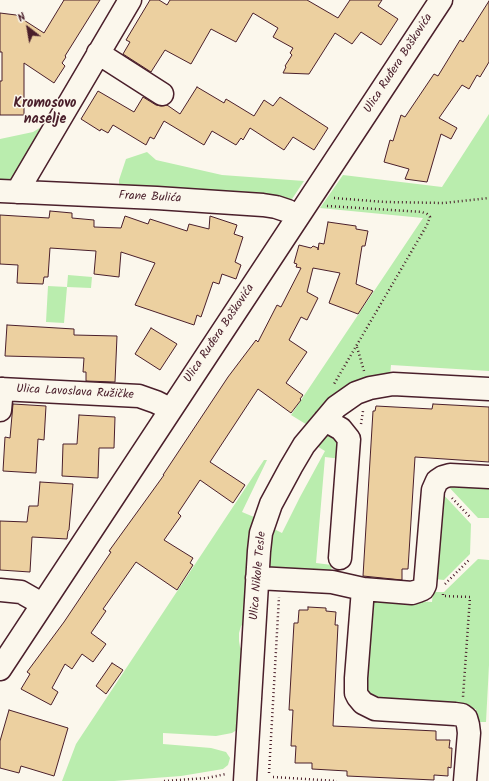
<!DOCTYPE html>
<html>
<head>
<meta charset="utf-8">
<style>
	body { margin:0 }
	#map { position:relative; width:489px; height:781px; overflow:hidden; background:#fbf7ec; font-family:Kalam,sans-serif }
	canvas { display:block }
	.north { position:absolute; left:8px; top:8px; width:40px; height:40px; -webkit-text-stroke:3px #fbf7ec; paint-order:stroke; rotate:329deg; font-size:11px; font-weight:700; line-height:16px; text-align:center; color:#4a1f2b }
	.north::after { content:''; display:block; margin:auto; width:14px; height:18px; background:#4a1f2b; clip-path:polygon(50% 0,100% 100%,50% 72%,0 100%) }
</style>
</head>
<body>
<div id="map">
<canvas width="489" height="781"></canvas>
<div class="north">N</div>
</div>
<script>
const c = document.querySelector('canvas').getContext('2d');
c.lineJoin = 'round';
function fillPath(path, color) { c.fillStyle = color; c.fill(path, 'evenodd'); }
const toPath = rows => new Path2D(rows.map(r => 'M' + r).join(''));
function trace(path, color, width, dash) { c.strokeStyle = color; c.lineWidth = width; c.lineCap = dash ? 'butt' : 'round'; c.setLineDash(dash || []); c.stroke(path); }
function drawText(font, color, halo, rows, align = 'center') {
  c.font = font + ' Kalam,sans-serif'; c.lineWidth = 3; c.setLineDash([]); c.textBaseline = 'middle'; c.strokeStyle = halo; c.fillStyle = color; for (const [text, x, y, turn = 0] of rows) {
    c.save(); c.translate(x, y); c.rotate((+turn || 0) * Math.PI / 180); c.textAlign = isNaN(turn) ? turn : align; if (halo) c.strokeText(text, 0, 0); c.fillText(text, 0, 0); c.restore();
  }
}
const green = toPath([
	[489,114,489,371,391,365,390,377,331,399,318,411,309,426,291,415,423,218,320,208,343,175,442,187],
	[43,126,16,180,0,183,0,139,33,132],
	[147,152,156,160,222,175,304,181,292,199,132,190,122,187,119,185,119,180,126,159],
	[68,275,92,277,91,288,67,287,64,323,46,322,48,286,67,287],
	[327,435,333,436,339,441,341,459,325,457,316,563,332,565,330,577,266,571,270,527,282,533,300,497,325,451,315,445],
	[264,460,267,460,242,512,254,517,251,531,246,621,241,626,239,633,239,641,240,647,244,653,240,728,232,733,216,736,163,733,163,744,211,748,226,752,230,758,228,765,223,769,181,776,114,781,62,781,76,744],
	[447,485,489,486,489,518,478,518],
	[440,491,471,524,470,554,444,580,434,579],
	[478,559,489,560,489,665,486,722,475,722,476,709,377,703,363,694,369,598,432,602,433,592,444,592]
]);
const building = toPath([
	[64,0,100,0,65,56,66,57,62,63,65,66,54,83,24,63,24,115,0,115,0,81,2,81,2,52,0,52,0,13,16,15,44,33,64,0],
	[150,0,159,0,167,5,170,0,307,0,338,18,350,0,382,0,378,6,398,19,381,45,361,32,352,44,335,33,309,74,283,73,286,67,285,66,292,55,290,53,293,48,273,37,278,28,253,13,236,42,211,29,191,64,165,50,151,72,123,54,130,42,126,40,150,0],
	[489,1,489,62,480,77,477,75,469,89,462,85,439,118,457,128,451,139,441,134,427,182,405,179,409,169,384,162,390,140,393,141,401,115,405,117,434,74,438,76,460,40,463,42,489,1],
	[197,87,224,103,226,99,254,116,264,100,273,106,280,97,328,128,314,150,293,137,284,150,250,128,243,140,241,138,236,145,212,131,204,145,164,121,154,139,150,137,146,145,113,125,108,133,101,129,100,131,81,119,98,91,134,112,143,97,156,105,161,106,167,105,180,114,197,87],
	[50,211,72,213,72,218,94,220,94,227,121,228,125,216,148,224,150,219,187,231,189,224,209,229,210,216,237,225,234,234,243,237,235,262,241,265,236,279,222,274,219,284,213,282,201,317,197,315,194,325,135,305,155,263,121,252,119,277,94,274,96,251,50,248,48,277,44,277,43,284,17,283,18,265,0,264,0,215,49,218,50,211],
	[328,222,356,226,356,229,368,231,365,246,362,246,356,284,373,291,358,314,329,303,340,273,313,268,307,292,318,298,307,320,301,317,289,340,307,352,286,383,303,395,300,399,301,400,291,413,258,389,210,462,245,485,233,503,200,480,178,513,181,516,164,540,193,558,190,563,193,565,177,590,136,562,103,609,106,611,91,633,106,644,93,662,82,654,72,669,65,664,52,688,58,692,51,705,21,689,30,674,27,672,64,622,111,552,109,551,164,475,163,475,228,377,256,340,258,342,277,305,281,307,301,268,296,267,297,264,294,263,299,245,311,248,313,246,318,248,318,250,319,243,324,244,328,222],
	[7,325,74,329,74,335,117,336,115,382,86,381,86,372,83,372,84,358,5,356,7,325],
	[151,328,177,344,160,370,135,354,151,328],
	[13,404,46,406,44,440,38,439,36,473,3,471,5,437,10,438,13,404],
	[433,404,489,407,489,462,415,457,408,569,402,569,402,580,363,576,373,411,375,411,376,406,432,409,433,404],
	[79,415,115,417,114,448,99,448,98,478,62,476,63,444,77,444,79,415],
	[40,482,73,484,69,530,68,531,67,539,32,537,30,572,0,570,0,521,27,522,29,506,38,506,40,482],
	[308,607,326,608,326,611,336,612,335,625,338,625,333,726,436,731,436,740,450,740,449,748,452,748,451,768,448,767,448,776,434,775,434,780,347,776,347,771,312,769,312,763,295,763,296,746,291,746,293,710,289,710,294,623,298,623,299,610,308,610,308,607],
	[112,663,123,670,106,694,96,686,112,663],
	[9,710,68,728,54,776,21,766,19,773,0,768,0,741,9,710]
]);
const path = toPath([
	[334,198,385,202,444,203,489,198],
	[327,206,422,212,427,214,430,217,427,225,334,384],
	[357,347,364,371],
	[361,424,363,411],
	[452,498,471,518],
	[445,584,470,559],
	[443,594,443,596,470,597,463,697],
	[269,773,279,597],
	[273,777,337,781],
	[164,781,207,778,226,774]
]);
const minor = toPath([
	[98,53,162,94],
	[0,191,157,198,263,205,276,207,288,211,297,217],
	[17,192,130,0],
	[0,389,139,396,156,402,170,409],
	[0,410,2,389],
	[325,420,341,429,349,439,340,558],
	[257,578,332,582,363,589,412,593,418,591,423,589,425,585,433,490,437,481,443,477,450,475,489,477],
	[363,589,356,678,356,693,358,697,363,703,375,709,455,714,462,715,466,718,468,725,469,733,465,781],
	[0,590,21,592,42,604],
	[0,669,441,0],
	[245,781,259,551,261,533,271,504,291,467,304,445,336,407,356,393,370,388,393,384,489,389]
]);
const streetNames = [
	["Ulica Ruđera Boškovića",399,64,-57],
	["Frane Bulića",150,198,3],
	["Ulica Ruđera Boškovića",220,334,-56],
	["Ulica Lavoslava Ružičke",75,393,3],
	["Ulica Nikole Tesle",259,576,-85]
];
const quarterNames = [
	["Kromosovo",45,105],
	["naselje",45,121]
];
fillPath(green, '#baedae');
fillPath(building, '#ecd0a0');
trace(building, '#4a1f2b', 1);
trace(minor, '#4a1f2b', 25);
trace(path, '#4a1f2b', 2.5, [1, 3]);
trace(minor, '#fbf7ec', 22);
drawText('12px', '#4a1f2b', '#fbf7ec', streetNames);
drawText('bold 14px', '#4a1f2b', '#fbf7ec', quarterNames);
</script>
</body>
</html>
